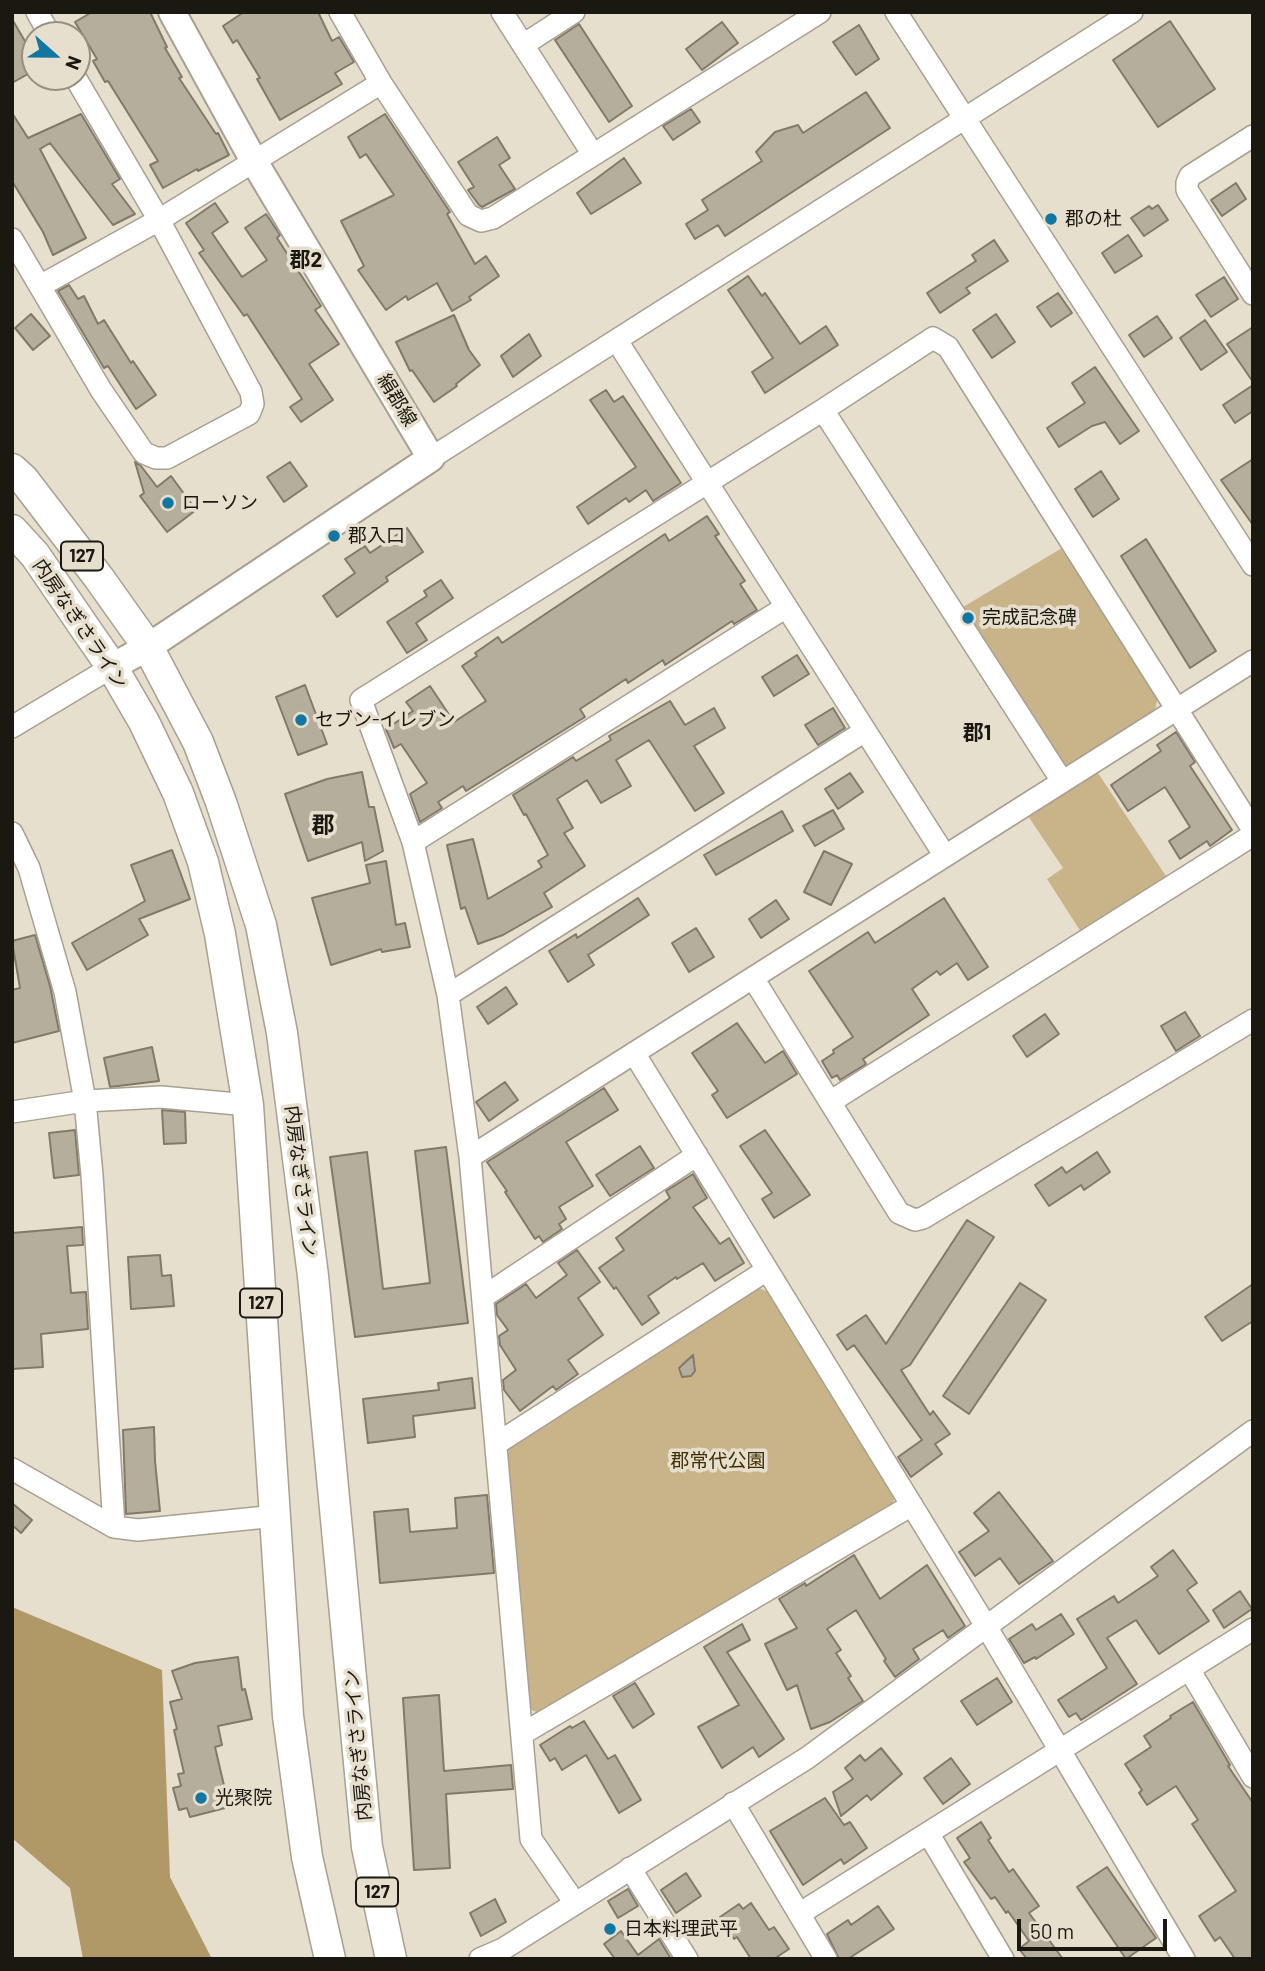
<!DOCTYPE html>
<html>
<head>
<meta charset="utf-8">
<style>
	body { margin:0 }
	#map { position:relative; width:1265px; height:1971px; overflow:hidden; background:#e7dfcd; font-family:Barlow,sans-serif }
	canvas { display:block }
	.frame { position:absolute; inset:0; border:14px solid #1b1812; pointer-events:none }
	.north { position:absolute; left:21px; top:21px; width:70px; height:70px; box-sizing:border-box; background:#e7dfcd; border:2px solid #958f82; border-radius:50%; rotate:111deg; font-size:19px; font-weight:700; line-height:28px; text-align:center; color:#1b1812 }
	.north::after { content:''; display:block; margin:auto; width:24px; height:32px; background:#1176a2; clip-path:polygon(50% 0,100% 100%,50% 72%,0 100%) }
	.scale { position:absolute; left:1017px; top:1919px; width:150px; height:32px; box-sizing:border-box; border:4px solid #1b1812; border-top:0; padding-left:9px; font-size:21px; line-height:24px; white-space:nowrap; color:#1b1812; -webkit-text-stroke:5px #e7dfcd; paint-order:stroke }
</style>
</head>
<body>
<div id="map">
<canvas width="1265" height="1971"></canvas>
<div class="frame"></div>
<div class="north">N</div>
<div class="scale">50 m</div>
</div>
<script>
const c = document.querySelector('canvas').getContext('2d');
c.lineJoin = 'round';
function fillPath(path, color) { c.fillStyle = color; c.fill(path, 'evenodd'); }
const toPath = rows => new Path2D(rows.map(r => 'M' + r).join(''));
function trace(path, color, width, dash) { c.strokeStyle = color; c.lineWidth = width; c.lineCap = dash ? 'butt' : 'round'; c.setLineDash(dash || []); c.stroke(path); }
function drawText(font, color, halo, rows, align = 'center') {
  c.font = font + ' Barlow,"Noto Sans JP",sans-serif'; c.lineWidth = 7; c.setLineDash([]); c.textBaseline = 'middle'; c.strokeStyle = halo; c.fillStyle = color; for (const [text, x, y, turn = 0] of rows) {
    c.save(); c.translate(x, y); c.rotate((+turn || 0) * Math.PI / 180); c.textAlign = isNaN(turn) ? turn : align; if (halo) c.strokeText(text, 0, 0); c.fillText(text, 0, 0); c.restore();
  }
}
const green = toPath([
	[1062,548,1158,695,1155,711,1068,766,1060,765,958,610],
	[1096,770,1166,876,1081,932,1047,879,1063,868,1028,816],
	[755,1286,768,1292,894,1497,893,1505,539,1713,529,1709,505,1457,508,1447]
]);
const forest = toPath([
	[12,1607,162,1670,170,1877,212,1959,83,1959,70,1888,12,1838]
]);
const building = toPath([
	[92,12,150,12,167,47,165,48,182,77,179,78,216,134,218,133,229,155,198,171,197,169,163,188,150,165,158,161,108,81,105,82,93,61,97,59,75,22,92,12],
	[244,12,318,12,332,41,339,37,354,62,335,73,342,84,280,120,257,79,260,78,237,40,233,43,223,26,244,12],
	[12,19,26,43,35,37,35,70,12,83,12,19],
	[1170,21,1215,89,1158,127,1113,60,1170,21],
	[722,22,738,43,702,70,686,49,722,22],
	[579,24,632,106,609,122,555,40,579,24],
	[859,25,879,59,856,75,833,42,859,25],
	[866,92,890,128,725,236,718,225,695,239,686,224,708,210,702,200,762,161,756,152,775,132,798,125,803,133,866,92],
	[691,109,700,122,673,140,663,126,691,109],
	[12,113,28,138,81,114,120,179,112,184,135,214,113,225,50,143,40,149,86,238,53,255,43,232,12,181,12,113],
	[385,114,450,212,447,214,475,264,486,256,499,276,469,297,471,300,452,311,437,283,408,300,406,296,386,310,358,270,364,266,341,221,394,195,366,154,360,158,348,137,385,114],
	[497,137,510,158,499,165,515,189,482,207,479,205,468,190,474,187,458,162,497,137],
	[624,158,641,183,591,214,577,193,624,158],
	[1236,183,1246,199,1222,216,1211,200,1236,183],
	[215,203,228,222,212,233,242,277,267,260,245,228,266,214,280,235,277,238,321,306,315,310,339,344,309,364,333,400,301,422,290,407,302,399,247,314,244,316,199,253,204,250,186,223,215,203],
	[1158,205,1168,220,1144,236,1131,218,1149,206,1152,209,1158,205],
	[1128,235,1142,256,1115,273,1102,253,1128,235],
	[994,240,1008,261,966,288,970,293,940,313,927,293,976,261,972,255,994,240],
	[748,276,762,296,765,293,800,344,826,326,838,345,765,393,752,372,773,358,728,290,748,276],
	[1224,277,1238,299,1211,317,1196,295,1224,277],
	[69,285,78,299,84,296,98,324,104,320,131,363,133,361,156,395,136,409,108,366,104,368,58,291,69,285],
	[1058,293,1072,313,1051,327,1037,307,1058,293],
	[31,314,50,336,33,350,15,328,31,314],
	[996,314,1015,342,992,358,973,330,996,314],
	[454,315,469,350,480,365,456,384,457,386,434,402,412,370,410,371,396,342,454,315],
	[1157,316,1172,338,1144,357,1129,335,1157,316],
	[1205,320,1227,352,1201,370,1180,338,1205,320],
	[1253,327,1253,382,1227,344,1253,327],
	[529,334,541,356,513,377,501,356,529,334],
	[1095,367,1139,431,1120,444,1105,422,1092,426,1059,447,1047,428,1085,403,1072,383,1095,367],
	[1253,385,1253,411,1235,423,1223,405,1253,385],
	[606,390,614,402,623,396,681,483,653,501,646,490,629,502,626,498,588,524,577,507,636,467,590,400,606,390],
	[1253,459,1253,525,1221,480,1253,459],
	[135,462,141,466,157,487,171,476,196,510,167,532,140,496,144,493,135,462],
	[290,462,307,486,284,502,267,477,290,462],
	[1101,471,1119,499,1093,517,1075,489,1101,471],
	[707,516,719,534,715,536,745,581,740,584,757,610,734,624,732,621,665,665,663,660,628,683,626,679,580,709,585,717,466,791,463,786,438,802,442,808,420,822,410,794,427,783,401,744,394,748,386,729,413,711,406,702,430,686,454,722,486,701,462,666,477,656,475,653,498,637,502,643,665,534,669,541,707,516],
	[407,528,423,552,386,577,388,581,337,617,323,596,355,573,345,559,365,546,370,553,407,528],
	[1146,539,1216,651,1190,668,1121,556,1146,539],
	[441,580,453,598,416,623,427,640,407,653,387,622,427,596,424,591,441,580],
	[797,655,809,674,774,696,762,677,797,655],
	[305,685,327,744,298,755,276,697,305,685],
	[670,701,685,725,714,708,725,728,694,746,724,793,695,811,649,740,616,760,631,786,601,803,587,780,557,799,573,828,564,833,585,866,544,893,552,907,503,935,478,944,465,907,461,909,447,845,473,839,488,899,542,867,538,861,548,855,526,814,524,815,513,795,573,757,576,761,611,740,609,736,670,701],
	[833,708,845,728,818,745,805,725,833,708],
	[1176,732,1195,762,1190,766,1232,830,1210,846,1207,841,1180,859,1169,841,1190,827,1165,787,1128,811,1111,785,1161,751,1157,745,1176,732],
	[362,772,369,807,374,807,383,851,365,861,362,842,308,861,285,794,327,779,362,772],
	[850,773,863,792,838,809,825,789,850,773],
	[833,810,844,829,815,846,803,826,833,810],
	[782,811,793,831,716,875,704,855,782,811],
	[172,850,190,899,139,919,148,935,87,970,72,943,145,901,131,865,172,850],
	[824,851,852,864,831,905,804,892,824,851],
	[386,861,396,925,405,923,410,947,382,952,381,949,331,965,312,898,370,883,366,865,386,861],
	[638,898,649,915,588,955,594,965,568,982,549,951,576,934,577,938,638,898],
	[944,898,988,967,968,980,957,963,940,975,937,971,912,989,929,1015,863,1059,866,1064,840,1080,837,1075,832,1078,822,1061,834,1053,833,1050,853,1037,809,971,868,932,875,943,944,898],
	[776,900,789,919,761,938,749,919,776,900],
	[696,928,714,957,689,972,672,943,696,928],
	[35,935,50,986,59,1031,12,1043,12,990,20,988,12,941,35,935],
	[506,987,517,1004,488,1024,477,1007,506,987],
	[1185,1012,1200,1036,1176,1051,1161,1026,1185,1012],
	[1045,1014,1059,1034,1027,1057,1013,1036,1045,1014],
	[737,1023,765,1063,783,1051,797,1074,727,1118,712,1095,718,1091,692,1053,737,1023],
	[152,1047,159,1081,110,1087,104,1058,152,1047],
	[505,1082,518,1100,489,1121,476,1102,505,1082],
	[604,1088,618,1110,566,1142,593,1186,559,1207,566,1219,559,1224,562,1229,543,1242,539,1236,535,1239,505,1192,507,1191,487,1162,604,1088],
	[162,1110,185,1112,186,1143,164,1144,162,1110],
	[75,1130,79,1175,54,1178,49,1133,75,1130],
	[765,1130,810,1195,774,1218,762,1199,772,1193,740,1146,765,1130],
	[640,1146,654,1168,610,1196,596,1175,640,1146],
	[446,1147,468,1323,355,1337,330,1157,367,1152,383,1289,430,1283,415,1151,446,1147],
	[1097,1152,1110,1172,1084,1190,1081,1185,1049,1206,1035,1185,1062,1167,1066,1173,1097,1152],
	[693,1174,707,1198,693,1207,720,1244,729,1238,744,1263,715,1281,703,1263,677,1279,676,1277,648,1296,659,1313,642,1325,616,1287,614,1289,599,1268,624,1250,616,1238,670,1198,666,1191,693,1174],
	[967,1220,994,1237,910,1365,901,1370,930,1415,933,1411,950,1434,935,1444,942,1454,911,1477,898,1457,922,1440,854,1345,847,1350,837,1335,866,1315,886,1344,967,1220],
	[82,1227,83,1245,67,1246,71,1293,86,1292,88,1329,41,1334,43,1367,12,1369,12,1233,82,1227],
	[577,1250,600,1282,578,1298,603,1335,568,1360,578,1374,556,1390,553,1386,520,1411,504,1390,503,1380,516,1370,500,1345,499,1336,508,1330,497,1315,496,1304,526,1284,536,1298,567,1275,558,1263,577,1250],
	[160,1255,162,1276,171,1275,174,1306,131,1309,128,1257,160,1255],
	[1020,1283,1046,1300,969,1414,943,1396,1020,1283],
	[1253,1284,1253,1321,1222,1341,1205,1317,1253,1284],
	[693,1355,695,1371,691,1376,682,1377,679,1368,693,1355],
	[472,1378,475,1408,413,1416,415,1437,368,1443,363,1399,439,1390,438,1383,472,1378],
	[154,1427,155,1461,160,1511,126,1514,123,1430,154,1427],
	[999,1492,1053,1561,1019,1584,1000,1558,975,1576,959,1552,989,1531,974,1513,999,1492],
	[487,1495,494,1573,380,1583,374,1512,408,1509,410,1532,457,1528,455,1498,487,1495],
	[12,1503,32,1520,21,1533,12,1525,12,1503],
	[1173,1550,1197,1583,1187,1590,1209,1621,1159,1654,1136,1620,1107,1638,1137,1684,1081,1720,1076,1713,1069,1717,1058,1700,1107,1668,1077,1619,1114,1596,1118,1603,1158,1576,1151,1567,1173,1550],
	[854,1555,880,1599,927,1565,965,1626,948,1638,943,1630,913,1649,919,1659,895,1677,884,1661,886,1659,856,1610,827,1629,841,1650,836,1653,851,1676,848,1678,863,1701,830,1722,811,1729,797,1685,787,1690,765,1644,797,1628,779,1599,805,1583,806,1586,854,1555],
	[1240,1591,1252,1609,1224,1628,1213,1610,1240,1591],
	[1061,1614,1074,1634,1036,1659,1035,1657,1024,1663,1009,1639,1032,1624,1036,1630,1061,1614],
	[742,1624,750,1640,727,1652,784,1739,759,1757,753,1747,722,1768,698,1727,739,1705,704,1647,742,1624],
	[238,1657,242,1690,245,1689,252,1719,218,1726,222,1745,215,1747,229,1807,190,1817,187,1808,179,1810,173,1788,181,1786,178,1774,184,1773,174,1730,177,1729,170,1702,182,1699,172,1671,195,1663,238,1657],
	[997,1678,1012,1702,977,1725,961,1701,997,1678],
	[635,1683,654,1714,633,1728,613,1696,635,1683],
	[439,1695,444,1771,511,1765,513,1789,446,1794,450,1868,414,1870,403,1698,439,1695],
	[1193,1702,1230,1765,1228,1766,1253,1803,1253,1959,1235,1959,1220,1937,1215,1941,1199,1916,1236,1891,1192,1824,1198,1820,1176,1786,1147,1805,1139,1793,1142,1790,1125,1764,1151,1747,1144,1736,1171,1718,1170,1716,1193,1702],
	[584,1721,608,1759,615,1755,641,1800,619,1813,586,1755,562,1770,555,1758,550,1761,540,1745,570,1726,572,1728,584,1721],
	[881,1748,902,1774,871,1800,867,1795,841,1816,833,1792,853,1779,845,1768,860,1755,865,1761,881,1748],
	[951,1758,970,1784,943,1804,924,1778,951,1758],
	[825,1798,844,1825,850,1822,867,1848,844,1864,841,1859,803,1885,770,1831,825,1798],
	[981,1822,991,1838,988,1840,1009,1872,1013,1869,1039,1906,1029,1913,1063,1959,1027,1959,1019,1949,1029,1941,1008,1911,1006,1913,995,1897,991,1899,964,1862,970,1858,957,1838,981,1822],
	[1107,1867,1156,1938,1126,1959,1077,1887,1107,1867],
	[686,1873,701,1896,676,1913,661,1890,686,1873],
	[628,1889,638,1906,618,1918,608,1901,628,1889],
	[495,1899,506,1922,481,1936,470,1913,495,1899],
	[751,1903,769,1930,774,1927,789,1949,774,1959,751,1959,737,1937,734,1939,720,1917,739,1904,743,1909,751,1903],
	[878,1906,894,1929,848,1959,839,1959,827,1934,848,1920,851,1925,878,1906],
	[621,1931,638,1955,659,1939,671,1959,615,1959,604,1944,621,1931]
]);
const minor = toPath([
	[37,12,50,35],
	[340,12,381,83,468,215,481,221,493,218,820,12],
	[502,12,592,153],
	[896,12,1253,565],
	[523,45,574,12],
	[1253,136,1190,176,1187,183,1187,190,1253,294],
	[12,239,101,390,144,453,156,458,167,458,249,414,253,404,251,392,159,220,75,77],
	[40,286,159,220,381,83],
	[617,341,945,856],
	[823,410,1062,781],
	[431,458,1132,12],
	[12,727,112,667],
	[12,833,29,868,65,992,85,1101,92,1175,114,1527],
	[413,842,786,607],
	[753,978,899,1213,915,1220,923,1218,1253,1020],
	[448,995,865,731],
	[634,1053,986,1626,1184,1959],
	[830,1102,1253,835],
	[12,1112,85,1101,161,1097,248,1105],
	[470,1157,1253,661],
	[483,1297,697,1155],
	[496,1444,767,1270],
	[12,1469,114,1527,138,1530,276,1516],
	[1189,1669,1253,1777],
	[522,1734,912,1505],
	[733,1803,826,1959],
	[928,1833,1003,1959],
	[630,1868,687,1959],
	[575,1903,531,1839,470,1157,448,995,413,842,361,700,823,410,933,338,948,347,1253,830],
	[799,1914,1253,1629],
	[480,1959,503,1949,807,1758,1253,1431]
]);
const major = toPath([
	[112,667,148,647,431,458,255,163,172,12]
]);
const highway = toPath([
	[12,469,24,480,99,578,148,647,198,742,221,802,261,925,282,1033,313,1276,367,1847,391,1959],
	[12,530,35,555,87,631,112,667,144,722,178,793,203,862,220,934,248,1105,288,1716,307,1857,330,1959]
]);
const markers = [
	[1051,219,7,"#1176a2"],
	[168,503,7,"#1176a2"],
	[334,536,7,"#1176a2"],
	[968,618,7,"#1176a2"],
	[301,720,7,"#1176a2"],
	[201,1798,7,"#1176a2"],
	[610,1929,7,"#1176a2"]
];
const shields = [
	[82,556,42],
	[261,1303,42],
	[377,1892,42]
];
const shieldNames = [
	["127",82,556],
	["127",261,1303],
	["127",377,1892]
];
const poiNames = [
	["郡の杜",1065,219],
	["ローソン",182,503],
	["郡入口",348,536],
	["完成記念碑",982,618],
	["セブン-イレブン",315,720],
	["光聚院",215,1798],
	["日本料理武平",624,1929]
];
const streetNames = [
	["絹郡線",397,400,59],
	["内房なぎさライン",80,624,56],
	["内房なぎさライン",301,1181,83],
	["内房なぎさライン",358,1745,-95]
];
const parkNames = [
	["郡常代公園",718,1461]
];
const neighbourhoodNames = [
	["郡2",306,260],
	["郡1",977,733]
];
const quarterNames = [
	["郡",323,825]
];
fillPath(green, '#c9b48a');
fillPath(forest, '#b09867');
fillPath(building, '#b6ae9d');
trace(building, '#817a6a', 2);
trace(minor, '#a8a090', 24);
trace(major, '#a8a090', 30);
trace(highway, '#a8a090', 33);
trace(minor, '#fff', 21);
trace(major, '#fff', 26);
trace(highway, '#fff', 30);
for (const [x, y, r, color] of markers) { const dot = new Path2D(); dot.arc(x, y, r, 0, 2 * Math.PI); c.fillStyle = color; c.fill(dot); trace(dot, '#e7dfcd', 2.5); }
for (const [x, y, w] of shields) { const box = new Path2D(); box.roundRect(x - w / 2, y - 14.5, w, 29, 5); c.fillStyle = '#e7dfcd'; c.fill(box); trace(box, '#1b1812', 2); }
drawText('bold 18px', '#1b1812', null, shieldNames);
drawText('19px', '#1b1812', '#e7dfcd', poiNames, 'left');
drawText('19px', '#1b1812', '#e7dfcd', streetNames);
drawText('19px', '#3f2e03', '#e7dfcd', parkNames);
drawText('bold 21px', '#1b1812', '#e7dfcd', neighbourhoodNames);
drawText('bold 23px', '#1b1812', '#e7dfcd', quarterNames);
</script>
</body>
</html>
